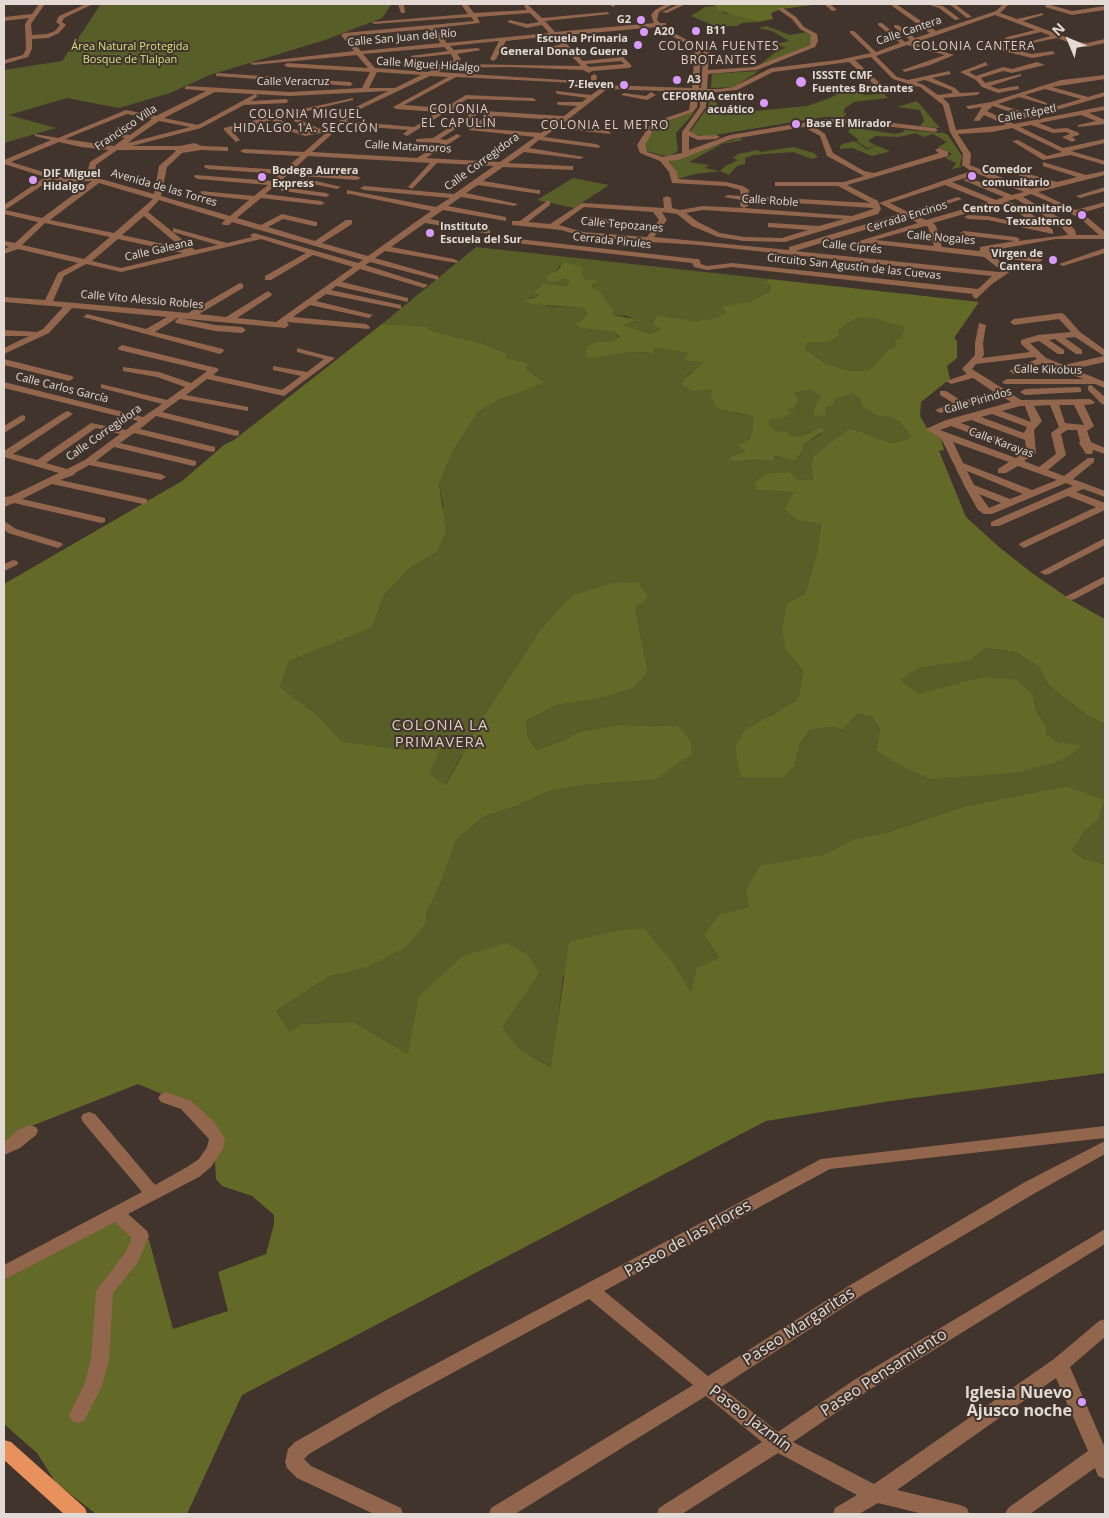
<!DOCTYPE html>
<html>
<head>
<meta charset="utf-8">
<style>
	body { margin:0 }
	#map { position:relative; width:1109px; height:1518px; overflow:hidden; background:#41342c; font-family:"Open Sans",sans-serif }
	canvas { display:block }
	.frame { position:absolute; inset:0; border:5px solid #e3dad5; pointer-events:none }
	.north { position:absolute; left:1044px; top:15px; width:50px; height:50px; -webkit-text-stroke:4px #41342c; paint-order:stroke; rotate:315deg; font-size:14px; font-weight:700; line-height:20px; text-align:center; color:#e3dad5 }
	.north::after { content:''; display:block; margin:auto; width:18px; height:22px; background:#e3dad5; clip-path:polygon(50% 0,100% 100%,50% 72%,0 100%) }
</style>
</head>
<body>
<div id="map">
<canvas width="1109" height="1518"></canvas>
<div class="frame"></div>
<div class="north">N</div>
</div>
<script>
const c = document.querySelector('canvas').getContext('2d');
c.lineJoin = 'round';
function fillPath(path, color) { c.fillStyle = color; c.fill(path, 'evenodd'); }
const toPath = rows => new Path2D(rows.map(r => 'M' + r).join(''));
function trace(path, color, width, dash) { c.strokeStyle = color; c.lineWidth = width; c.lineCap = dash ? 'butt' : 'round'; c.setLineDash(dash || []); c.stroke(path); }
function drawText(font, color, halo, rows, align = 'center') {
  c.font = font + ' "Open Sans",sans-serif'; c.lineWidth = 4; c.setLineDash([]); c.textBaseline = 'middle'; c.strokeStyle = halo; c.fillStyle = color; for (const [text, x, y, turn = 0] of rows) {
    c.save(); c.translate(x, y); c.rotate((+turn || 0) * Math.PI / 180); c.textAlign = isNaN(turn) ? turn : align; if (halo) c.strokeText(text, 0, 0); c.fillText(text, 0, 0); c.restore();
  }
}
const green = toPath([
	[101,4,390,4,391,5,382,18,325,40,210,75,170,93,119,108,67,98,9,115,56,128,4,143,4,70,62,61,71,48,75,47,77,43,75,43],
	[713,6,726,14,730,13,758,22,742,23,737,26,717,27,691,16,705,7],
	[766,26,790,35,807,32,812,36,812,40,809,46,757,67,777,51,786,48,776,44,789,41,772,31,758,28],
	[759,71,734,87,711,88,712,74],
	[860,91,864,95,884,94,888,98,854,102,844,109,844,113,847,113,844,117,824,117,709,136,701,136,690,132,707,108,711,97,714,97,715,101,722,111,734,113,807,106,830,98,836,95,836,92],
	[917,101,940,128,920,126,924,121,920,110,897,107],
	[691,112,694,113,676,133,678,151,668,157,646,151,643,147,654,127],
	[856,128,895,134,903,132,904,130,944,133,948,135,962,156,960,165,962,167,952,169,956,163,945,158,952,154,938,147,947,142,933,134,924,137,916,133,899,137,875,136,868,141,877,146,868,148,856,141,859,140,848,132,850,129],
	[739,138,743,140,722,144,689,162,709,165,705,168,720,171,725,166,738,160,733,158,738,154,758,150,761,152,793,147,814,153,818,157,812,159,793,152,754,155,745,158,745,164,737,166,729,175,720,171,695,174,677,179,674,168,665,162],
	[854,141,867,149,861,151,878,146,890,151,881,154,875,151,880,154,872,156,852,148,840,149,840,146,843,144],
	[573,178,609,185,574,208,537,200],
	[476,247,769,279,765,281,771,285,769,292,750,301,723,308,726,313,714,318,695,321,679,320,650,334,622,325,638,321,627,316,613,315,590,287,592,284,597,283,595,279,587,280,582,275,560,265,556,271,562,279,569,280,568,284,563,286,542,283,536,297,529,298,548,306,583,308,588,313,583,319,574,324,580,328,614,332,620,338,611,342,597,341,596,358,630,352,652,353,653,348,689,353,686,359,705,362,685,377,693,391,713,390,736,413,752,416,753,427,745,451,732,456,739,462,746,460,771,461,774,456,795,461,804,448,803,445,821,434,820,427,803,436,789,438,788,432,778,431,770,426,769,418,785,418,784,408,794,393,811,390,820,396,814,409,826,407,834,398,852,394,859,396,863,408,878,416,887,416,900,422,909,430,911,435,907,439,892,443,850,428,811,467,813,480,796,479,756,490,795,492,784,507,797,520,821,523,817,552,805,594,787,603,786,650,803,671,799,695,797,701,769,716,795,765,800,744,812,728,833,727,843,730,857,714,872,717,880,731,876,750,984,773,1014,773,1060,743,1046,734,1047,727,1036,711,1033,695,943,689,917,694,901,680,919,668,970,661,986,648,1016,652,1039,667,1049,686,1088,716,1105,724,1105,864,1084,859,1072,850,1084,832,1098,820,1066,786,966,806,889,832,853,839,825,854,760,865,749,907,720,914,720,958,691,994,675,966,563,976,552,1067,520,1050,501,1027,518,1002,408,1054,354,1022,301,1024,290,1033,276,1011,328,977,365,968,426,923,426,914,443,878,456,840,483,817,517,806,547,792,584,785,654,780,678,726,615,725,578,732,565,740,536,750,528,737,526,721,556,705,592,700,648,673,635,607,639,583,461,756,446,785,430,774,442,742,405,750,342,741,316,714,280,687,289,661,372,628,384,595,410,568,437,552,443,504,439,484,454,449,478,412,501,399,544,381,527,370,528,363,506,358,506,353,481,343,434,332,425,326,382,324],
	[857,318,876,319,905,326,905,332,897,346,889,349,871,370,851,371,826,364,805,349,806,342,829,342,840,335,838,331,844,326]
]);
const forest = toPath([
	[713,4,821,4,781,9,771,13,773,19,758,22,718,10],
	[564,262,582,267,582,275,587,280,595,279,598,283,592,284,591,287,600,292,613,311,613,315,640,320,623,325,650,334,661,329,653,324,657,316,695,321,714,318,726,313,722,307,750,301,769,292,771,285,764,282,769,279,979,302,954,338,957,341,957,358,947,366,950,379,921,402,920,416,927,428,940,435,944,450,939,451,966,517,999,547,1032,573,1071,600,1105,619,1105,724,1088,716,1049,686,1039,667,1016,652,986,648,970,661,919,668,901,680,918,694,984,677,1017,680,1033,695,1036,711,1047,727,1046,734,1060,743,1082,745,1072,754,1054,763,1014,773,930,779,900,765,876,750,880,730,872,717,857,714,843,730,833,727,811,729,800,744,795,765,784,777,741,777,737,761,736,745,745,730,796,701,799,695,803,671,786,650,782,630,787,603,805,594,817,552,821,524,797,520,784,508,794,492,756,490,755,482,766,474,790,472,796,479,813,480,811,467,814,456,850,428,892,443,907,439,911,435,900,422,887,416,878,416,863,408,859,397,852,394,834,399,834,404,826,407,825,415,814,416,814,409,820,396,811,390,794,393,798,401,793,409,786,409,792,412,784,418,769,419,770,426,778,431,788,432,790,437,803,436,820,427,825,430,803,445,804,448,795,461,775,456,772,461,746,460,739,462,729,459,732,456,745,451,738,445,749,440,753,427,752,416,717,408,710,395,713,390,693,391,682,385,685,378,704,362,685,360,688,353,654,348,653,353,630,352,596,358,585,356,587,347,597,341,611,342,620,337,614,332,580,328,574,324,583,319,588,313,583,308,532,304,523,301,536,297,538,295,534,291,540,288,542,283,563,286,568,284,569,280,562,279,553,282,548,281,546,276,556,272],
	[857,318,876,319,905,327,901,339,895,340,897,346,889,349,870,370,851,371,826,364,805,349,807,342,829,342,840,335,838,331,844,326],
	[382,324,425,326,434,332,481,343,506,353,506,358,528,363,527,370,545,382,501,399,478,412,454,449,439,484,446,531,437,552,410,568,384,595,372,628,289,661,280,687,316,714,342,741,405,750,443,742,430,774,446,785,478,726,541,629,573,595,618,582,639,583,648,598,635,607,648,672,633,688,592,700,556,705,526,721,528,737,536,750,565,740,578,732,615,725,678,726,691,742,692,754,654,780,584,785,547,792,517,806,483,817,456,840,443,878,426,914,426,923,406,947,365,968,328,977,276,1011,290,1032,301,1024,354,1022,408,1054,419,996,463,956,506,943,527,954,539,973,502,1027,520,1050,551,1067,569,942,615,931,644,928,675,966,691,993,697,968,720,958,704,935,720,914,749,907,746,891,760,865,825,854,853,839,889,832,966,806,1066,786,1104,800,1098,820,1084,832,1072,850,1084,859,1105,864,1105,1073,891,1101,766,1121,242,1395,187,1514,96,1514,56,1483,37,1453,4,1424,4,1280,111,1222,120,1221,149,1240,173,1329,228,1311,218,1272,266,1254,274,1224,274,1215,252,1196,222,1186,216,1179,215,1161,221,1146,218,1130,162,1094,138,1084,24,1129,4,1144,4,584,182,481,224,445,234,440]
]);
const minor = toPath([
	[39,4,45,4,31,24,32,35,47,34,55,31,60,25,56,22,59,16,86,4,93,4,64,18,62,22,66,25,59,33,48,38,32,39,32,49,28,57,4,64,4,60,23,55,26,49,25,24,29,18,4,21,4,17,32,14,39,4],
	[398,4,404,4,405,13,401,13,398,4],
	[461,4,467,4,474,13,527,10,524,6,527,4,542,18,607,12,610,14,545,21,555,32,654,23,651,15,655,10,666,4,673,4,659,12,657,20,660,23,666,23,666,25,663,26,664,28,701,47,699,88,701,88,704,44,709,45,708,70,754,67,810,45,811,35,800,29,792,19,779,10,779,8,783,8,796,17,804,27,817,34,818,41,815,47,757,70,708,74,707,89,720,89,733,87,771,68,838,60,871,53,850,33,850,31,854,31,876,52,900,43,878,25,878,23,882,23,905,42,910,40,894,27,894,25,898,25,915,38,930,33,892,6,892,4,896,4,936,31,996,11,1003,4,1009,4,1000,13,1017,19,1043,13,1043,15,1023,21,1079,42,1087,43,1105,39,1105,43,1087,47,1076,45,1057,38,1028,44,1028,42,1051,36,1041,32,1011,39,1002,47,1032,54,1053,51,1055,54,1032,58,995,49,995,47,1007,37,1035,30,995,15,914,43,954,55,930,65,905,72,902,70,945,55,907,45,876,56,897,77,908,80,949,71,951,74,932,78,955,88,960,93,979,92,980,93,977,95,943,98,949,104,956,130,1006,125,984,115,979,121,975,121,974,120,982,107,969,109,966,107,967,106,991,102,1061,80,1105,75,1105,79,1052,87,1088,97,1105,92,1105,96,1036,116,1035,118,1024,118,1023,116,993,106,987,111,1014,124,1105,106,1105,110,1089,113,1105,120,1105,124,1078,127,1078,125,1096,121,1081,115,1039,123,1054,129,1067,128,1079,133,1079,135,1072,137,1076,140,1072,142,1062,137,1070,134,1066,132,1053,133,1031,125,1020,127,1063,148,1105,139,1105,143,1071,151,1105,161,1105,165,1071,155,1043,160,1012,141,1018,140,1047,156,1062,152,1012,128,992,132,958,134,971,154,970,165,972,166,1031,189,1049,184,1014,174,1014,170,1057,182,1077,177,1043,166,1043,162,1086,175,1105,171,1105,175,1038,192,1076,210,1105,202,1105,206,1082,213,1105,232,1105,239,1056,239,988,251,1039,258,1043,260,1039,262,996,258,1011,271,992,284,976,299,972,296,973,294,732,267,707,270,694,267,692,263,489,240,488,238,492,236,696,259,699,259,701,264,707,266,732,263,978,289,992,276,699,245,651,242,645,246,641,244,643,241,582,236,561,230,512,225,512,221,520,221,547,201,550,201,550,205,528,222,550,224,582,203,664,208,663,198,667,196,671,198,672,208,680,210,703,206,744,208,740,206,741,200,724,197,728,195,741,196,740,190,726,186,672,183,669,172,660,161,640,153,637,145,651,123,689,110,692,92,607,89,561,125,608,131,611,133,610,134,556,128,544,137,596,144,600,146,599,148,539,140,529,148,584,157,580,159,524,152,508,163,570,166,573,166,573,170,503,167,483,181,537,190,540,190,540,194,478,185,466,193,518,204,514,206,461,197,448,206,506,217,506,221,443,210,430,219,487,230,490,230,490,234,425,223,391,247,454,259,458,261,457,263,385,251,375,258,438,276,438,280,370,262,365,265,428,285,424,288,360,269,342,282,408,298,408,302,336,286,331,290,401,305,401,309,326,294,316,301,373,315,369,318,310,305,293,317,366,324,370,327,369,329,287,322,289,325,285,328,177,318,155,332,223,349,224,351,220,354,83,317,87,314,146,329,167,317,72,308,49,333,4,354,4,348,29,336,4,336,4,330,37,332,43,329,63,307,4,302,4,297,45,300,58,273,78,263,18,249,4,254,4,249,9,247,4,245,4,241,15,243,38,222,4,214,4,205,45,177,4,164,4,160,51,140,35,136,35,134,58,138,126,110,156,116,206,91,185,89,185,87,187,86,290,92,362,88,370,72,287,67,284,65,287,63,368,68,357,55,253,65,250,63,354,51,341,35,344,33,474,21,471,17,374,24,371,22,468,14,461,4],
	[530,13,539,22,527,24,510,20,507,22,527,28,542,25,549,33,447,43,435,28,480,23,477,17,530,13],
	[657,27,660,30,695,48,692,88,605,85,591,95,556,91,556,93,558,94,587,98,582,102,557,102,557,104,559,105,577,106,564,116,452,109,467,99,535,101,536,100,533,98,466,95,444,108,404,105,456,77,596,84,597,76,594,74,591,76,591,81,580,81,438,72,448,68,509,67,583,70,589,73,592,71,629,68,632,66,623,57,583,61,559,36,657,27],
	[429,29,441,43,361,51,348,36,429,29],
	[552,36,560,45,530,49,533,51,564,48,581,66,456,64,461,59,457,54,481,50,478,48,454,50,450,46,499,41,490,59,493,61,496,59,506,41,552,36],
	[444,47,448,51,410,56,413,58,451,54,454,60,445,64,406,64,403,66,406,68,437,68,428,72,375,68,363,54,444,47],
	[871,57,893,79,912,85,884,87,855,60,871,57],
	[621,61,624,64,589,67,586,64,621,61],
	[849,62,877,87,863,89,863,91,912,89,915,86,920,87,943,105,950,132,963,154,962,165,971,171,879,203,900,214,789,247,789,250,654,237,667,220,662,212,677,214,692,226,718,237,744,241,785,242,878,214,881,209,878,201,847,185,948,156,948,152,939,148,935,150,939,153,874,173,864,171,833,153,825,134,812,125,825,123,859,123,935,132,938,130,935,128,859,119,825,119,730,135,689,150,689,136,698,140,716,139,720,137,716,135,699,136,689,131,706,107,707,93,737,90,773,72,849,62],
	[377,72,421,75,395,88,369,88,377,72],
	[430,76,448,77,393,107,396,109,438,112,414,127,346,121,358,110,430,76],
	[925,80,951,90,953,93,938,95,924,85,916,82,925,80],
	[1045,89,1081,99,1030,114,998,104,1019,97,1047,105,1047,103,1025,95,1045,89],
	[388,91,354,108,333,127,320,129,298,119,294,119,294,121,312,130,305,132,290,128,279,118,353,100,353,98,275,115,270,113,267,115,268,117,224,128,224,130,236,142,240,140,231,130,272,120,286,130,305,136,327,132,304,152,244,149,240,151,244,153,300,156,284,170,205,165,204,167,208,169,279,174,273,181,195,175,194,177,198,179,268,185,254,196,201,191,201,195,204,195,249,200,230,216,161,196,167,167,182,153,201,150,225,151,228,151,228,147,202,146,194,143,180,146,132,146,201,128,244,105,286,103,289,101,286,99,251,101,258,96,255,94,198,125,164,118,215,92,290,96,388,91],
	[698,92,700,92,700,107,682,132,682,153,663,157,647,152,645,145,656,125,693,112,697,107,698,92],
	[446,112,470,114,433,138,416,139,416,141,418,142,441,143,417,158,312,152,342,125,408,130,403,134,407,136,446,112],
	[127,114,152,119,130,135,108,133,108,135,125,138,114,146,65,139,127,114],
	[478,114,488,115,469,128,469,130,535,137,500,162,426,158,461,136,457,134,446,140,440,139,478,114],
	[496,116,559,120,541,133,478,128,496,116],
	[159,121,190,127,128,143,134,138,159,121],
	[804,127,820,136,827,156,864,176,844,182,775,182,775,186,838,186,870,203,748,196,749,190,743,186,726,182,678,179,677,172,668,161,678,160,732,139,804,127],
	[59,142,81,147,109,150,90,162,86,176,63,178,11,162,59,142],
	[117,150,174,150,176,151,159,166,154,194,94,177,96,165,117,150],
	[308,156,430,163,408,187,412,189,437,163,494,166,454,194,364,186,360,188,364,190,450,198,436,207,347,190,347,194,350,194,431,211,368,256,322,243,352,224,352,220,346,220,315,241,268,227,283,219,314,226,317,226,317,222,282,214,261,225,237,218,261,198,321,205,325,203,321,201,265,194,276,185,289,186,308,183,337,189,341,187,308,179,281,181,287,175,357,180,361,178,357,176,292,171,308,156],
	[978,174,1024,192,1012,195,970,178,963,180,1004,197,996,200,952,182,978,174],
	[52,179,63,182,92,181,42,218,5,210,52,179],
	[99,183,153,199,114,233,50,220,99,183],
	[945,185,988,202,926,220,914,215,962,199,958,197,908,212,890,203,945,185],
	[1031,194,1052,203,1081,219,1099,235,1076,235,1075,230,1067,222,1023,197,1031,194],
	[1016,199,1061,226,1068,235,1018,241,1020,239,1016,237,964,231,960,233,961,235,1015,241,980,247,980,251,942,247,936,226,933,223,995,205,1001,204,1016,211,1038,227,988,216,968,215,964,217,968,219,988,220,1053,234,1053,230,1022,207,1007,201,1016,199],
	[159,200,225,220,222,223,223,225,229,225,232,222,363,260,358,263,254,233,250,235,252,237,227,243,173,228,173,232,218,245,195,250,148,212,159,200],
	[748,200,873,208,873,209,852,216,744,208,748,206,748,200],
	[584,207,653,212,659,220,647,237,583,232,559,225,584,207],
	[703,210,844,219,819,226,771,223,768,223,768,227,808,230,782,238,744,237,720,233,698,222,686,213,703,210],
	[144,216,182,248,122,235,144,216],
	[907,217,918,223,840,247,844,249,867,243,984,257,1002,271,999,272,795,251,907,217],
	[45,223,110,237,84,259,22,245,45,223],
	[925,226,928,227,934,246,875,240,925,226],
	[118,239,183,253,121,268,92,261,118,239],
	[261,239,306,253,265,276,265,280,271,280,313,255,353,267,276,322,237,318,271,296,272,294,268,291,226,317,199,314,243,288,243,284,240,283,188,313,53,301,64,276,86,264,121,272,261,239],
	[609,4,615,4,616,5,613,7,609,4],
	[679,4,686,4,667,13,662,12,679,4],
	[824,4,830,4,837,10,832,11,824,4],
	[927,4,943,6,960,19,955,20,939,8,927,4],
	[949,4,955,4,972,17,967,18,949,4],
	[1047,4,1072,11,1105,6,1105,10,1072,15,1045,7,1047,4],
	[986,62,988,65,969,72,976,76,1003,67,1012,69,1037,62,1045,65,1012,73,1003,71,981,78,985,83,1021,74,1021,76,990,86,998,89,1017,86,1019,87,1019,89,998,93,982,87,976,80,960,72,986,62],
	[218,73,350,82,353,84,350,86,216,76,216,74,218,73],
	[651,92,656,95,647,100,621,95,624,93,646,96,651,92],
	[281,187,326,193,330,195,326,197,284,191,281,191,281,187],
	[1105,187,1105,191,1080,198,1076,196,1105,187],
	[583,216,615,220,619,222,615,224,586,220,582,218,583,216],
	[1105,248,1105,253,1063,266,1059,264,1105,248],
	[1061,313,1064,314,1080,332,1105,350,1105,362,1073,369,1105,382,1105,388,1095,384,1004,384,1002,382,1007,379,1083,379,1043,363,1014,374,1009,371,1037,359,1035,357,976,364,972,369,1021,400,1090,399,1095,402,1093,404,1084,405,1094,426,1087,431,1091,442,1105,448,1105,454,1093,450,1092,454,1086,454,1079,443,1080,441,1077,430,1067,430,1061,434,1066,455,1048,470,1064,476,1088,458,1094,458,1094,462,1073,479,1105,491,1105,497,1083,489,1076,492,1105,503,1105,510,1024,548,1019,545,1020,543,1096,507,1068,496,999,526,991,526,991,522,1073,486,1066,483,992,514,984,514,978,510,965,487,941,438,926,429,946,420,1011,402,1001,396,940,413,935,410,953,403,940,395,940,391,946,391,962,401,994,392,973,378,951,384,946,381,967,374,962,369,975,355,975,343,979,323,986,325,983,343,984,355,982,358,1030,352,1021,344,1021,340,1038,335,1071,332,1059,319,1014,325,1010,322,1014,319,1061,313],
	[1075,337,1104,356,1064,365,1046,358,1030,343,1039,341,1058,354,1064,354,1064,350,1049,340,1055,339,1076,354,1082,354,1082,350,1065,338,1075,337],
	[1050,405,1059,427,1051,433,1056,454,1039,467,1024,461,1036,453,1034,430,1042,421,1034,406,1050,405],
	[1059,405,1074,405,1084,425,1065,423,1059,405],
	[1020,406,1025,406,1031,422,1002,411,1020,406],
	[992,414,1027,427,1024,433,981,417,992,414],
	[971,420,1025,440,1026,448,961,423,971,420],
	[951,426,1023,453,1016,458,940,430,951,426],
	[953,442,1009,462,998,469,998,473,1006,473,1018,466,1057,480,1032,490,963,463,953,442],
	[967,471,1023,494,1010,499,974,485,967,471],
	[979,494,1001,503,989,508,979,494],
	[179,318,215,325,242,327,246,330,242,333,215,331,176,323,175,321,179,318],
	[122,345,217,368,219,370,213,375,282,390,301,376,273,370,273,366,307,372,324,359,297,352,297,348,335,358,284,396,207,379,186,395,248,407,248,411,180,399,162,412,239,431,239,435,236,436,156,416,140,429,215,447,215,451,212,452,134,433,120,443,196,461,196,465,193,466,114,447,96,461,161,474,166,477,161,480,89,465,75,473,74,475,60,480,147,499,147,503,143,504,52,484,22,499,105,518,105,522,101,523,14,503,4,507,5,497,11,496,59,473,4,457,4,451,65,412,68,411,73,414,13,454,37,460,91,423,126,430,138,421,4,388,4,382,143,417,162,404,101,388,101,384,167,400,185,387,157,377,123,371,123,367,159,372,191,383,207,371,119,350,118,348,122,345],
	[96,428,120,434,85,460,67,469,46,463,96,428],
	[4,359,72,376,74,378,69,381,4,365,4,359],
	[1091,385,1105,397,1105,405,1102,404,1088,390,1088,386,1091,385],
	[1078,387,1081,388,1081,392,1025,395,1020,392,1025,389,1078,387],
	[22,415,25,416,25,420,4,433,4,426,22,415],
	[4,521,16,529,62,543,63,545,58,548,8,533,4,529,4,521],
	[1105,538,1105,545,1049,574,1045,575,1040,572,1105,538],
	[13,560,17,561,18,563,17,565,4,571,4,564,13,560],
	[1105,576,1105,583,1075,599,1071,600,1065,597,1105,576],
	[166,1092,191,1101,214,1122,225,1138,223,1149,211,1167,199,1177,128,1214,147,1231,149,1236,138,1262,113,1293,109,1360,102,1386,84,1421,78,1423,72,1421,69,1415,84,1385,91,1360,96,1291,125,1253,132,1238,115,1222,4,1280,4,1265,142,1192,83,1122,81,1118,83,1114,89,1112,95,1114,155,1185,187,1167,199,1159,207,1147,209,1139,181,1109,161,1102,158,1098,161,1094,166,1092],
	[30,1125,36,1127,38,1131,36,1135,20,1148,4,1155,4,1142,18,1130,30,1125],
	[1105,1126,1105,1138,830,1169,604,1291,708,1376,852,1284,1025,1182,1105,1141,1105,1154,1037,1192,864,1294,721,1387,778,1432,854,1380,1105,1229,1105,1244,866,1392,793,1442,874,1484,1054,1359,1099,1321,1105,1319,1105,1337,1070,1367,1105,1448,1105,1479,1098,1476,1095,1468,1030,1514,1005,1514,1008,1508,1088,1451,1056,1378,897,1490,960,1505,967,1508,969,1514,923,1514,878,1503,859,1514,833,1514,835,1508,857,1495,778,1453,682,1514,657,1514,659,1508,762,1442,706,1396,515,1514,489,1514,491,1508,693,1385,589,1299,395,1404,309,1454,304,1459,311,1466,401,1508,403,1514,374,1514,297,1478,287,1468,285,1462,288,1449,295,1442,383,1392,821,1159,1105,1126]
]);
const major = toPath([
	[4,1440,11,1442,85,1508,87,1514,64,1514,4,1460,4,1440]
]);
const markers = [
	[641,20,5,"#d89bf8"],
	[696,31,5,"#d89bf8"],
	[644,32,5,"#d89bf8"],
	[638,45,5,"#d89bf8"],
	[677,80,5,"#d89bf8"],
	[801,82,6,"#d89bf8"],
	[624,85,5,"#d89bf8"],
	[764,103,5,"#d89bf8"],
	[796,124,5,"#d89bf8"],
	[972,176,5,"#d89bf8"],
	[262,177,5,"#d89bf8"],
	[33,180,5,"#d89bf8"],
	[1082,215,5,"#d89bf8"],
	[430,233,5,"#d89bf8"],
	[1053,260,5,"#d89bf8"],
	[1082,1402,5,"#d89bf8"]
];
const farPoinames = [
	["G2",631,20,"right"],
	["B11",706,31],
	["A20",654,32],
	["Escuela Primaria",628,39,"right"],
	["General Donato Guerra",628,52,"right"],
	["ISSSTE CMF",812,76],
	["Fuentes Brotantes",812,89],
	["A3",687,80],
	["7-Eleven",614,85,"right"],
	["CEFORMA centro",754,97,"right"],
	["acuático",754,110,"right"],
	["Base El Mirador",806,124],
	["Comedor",982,170],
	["comunitario",982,183],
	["Bodega Aurrera",272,171],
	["Express",272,184],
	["DIF Miguel",43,174],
	["Hidalgo",43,187],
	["Centro Comunitario",1072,209,"right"],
	["Texcaltenco",1072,222,"right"],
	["Instituto",440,227],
	["Escuela del Sur",440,240],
	["Virgen de",1043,254,"right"],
	["Cantera",1043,267,"right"]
];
const farStreetnames = [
	["Calle Cantera",909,31,-19],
	["Calle San Juan del Río",402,38,-5],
	["Calle Miguel Hidalgo",428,65,4],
	["Calle Veracruz",293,82],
	["Calle Tépetl",1027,114,-11],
	["Francisco Villa",126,128,-34],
	["Calle Matamoros",408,147,3],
	["Calle Corregidora",482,162,-36],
	["Avenida de las Torres",164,188,16],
	["Calle Roble",770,201,4],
	["Cerrada Encinos",907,217,-17],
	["Calle Tepozanes",622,225,5],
	["Calle Nogales",941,238,5],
	["Cerrada Pirules",612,241,6],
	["Calle Ciprés",852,247,6],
	["Calle Galeana",159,250,-13],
	["Circuito San Agustín de las Cuevas",854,267,6],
	["Calle Vito Alessio Robles",142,300,5],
	["Calle Kikobus",1048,370,1],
	["Calle Carlos García",62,388,14],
	["Calle Pirindos",978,401,-16],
	["Calle Corregidora",104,433,-35],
	["Calle Karayas",1001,443,20]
];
const farParknames = [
	["Área Natural Protegida",130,47],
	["Bosque de Tlalpan",130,60]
];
const farNeighbourhoodnames = [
	["COLONIA FUENTES",719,47],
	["BROTANTES",719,61],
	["COLONIA CANTERA",974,47],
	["COLONIA",459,110],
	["EL CAPULÍN",459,124],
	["COLONIA MIGUEL",306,115],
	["HIDALGO 1A. SECCIÓN",306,129],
	["COLONIA EL METRO",605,126]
];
const neighbourhoodNames = [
	["COLONIA LA",440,726],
	["PRIMAVERA",440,743]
];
const nearStreetnames = [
	["Paseo de las Flores",688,1239,-29],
	["Paseo Margaritas",799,1327,-33],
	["Paseo Pensamiento",884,1373,-33],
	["Paseo Jazmín",750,1419,37]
];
const nearPoinames = [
	["Iglesia Nuevo",1072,1393],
	["Ajusco noche",1072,1411]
];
fillPath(green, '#585e28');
fillPath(forest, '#636927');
fillPath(minor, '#91664d');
fillPath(major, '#e9915d');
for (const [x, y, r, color] of markers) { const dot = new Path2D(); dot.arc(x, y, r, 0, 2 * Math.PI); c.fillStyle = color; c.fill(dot); trace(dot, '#41342c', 2); }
drawText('bold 11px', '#e3dad5', '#41342c', farPoinames, 'left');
drawText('11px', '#e3dad5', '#41342c', farStreetnames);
drawText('11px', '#d6e082', '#41342c', farParknames);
c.letterSpacing = '1px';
drawText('12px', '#dfcec4', '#41342c', farNeighbourhoodnames);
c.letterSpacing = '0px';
c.letterSpacing = '1px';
drawText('15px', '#dfcec4', '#41342c', neighbourhoodNames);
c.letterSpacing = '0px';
drawText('16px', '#e3dad5', '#41342c', nearStreetnames);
drawText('bold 16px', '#e3dad5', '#41342c', nearPoinames, 'right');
</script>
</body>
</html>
